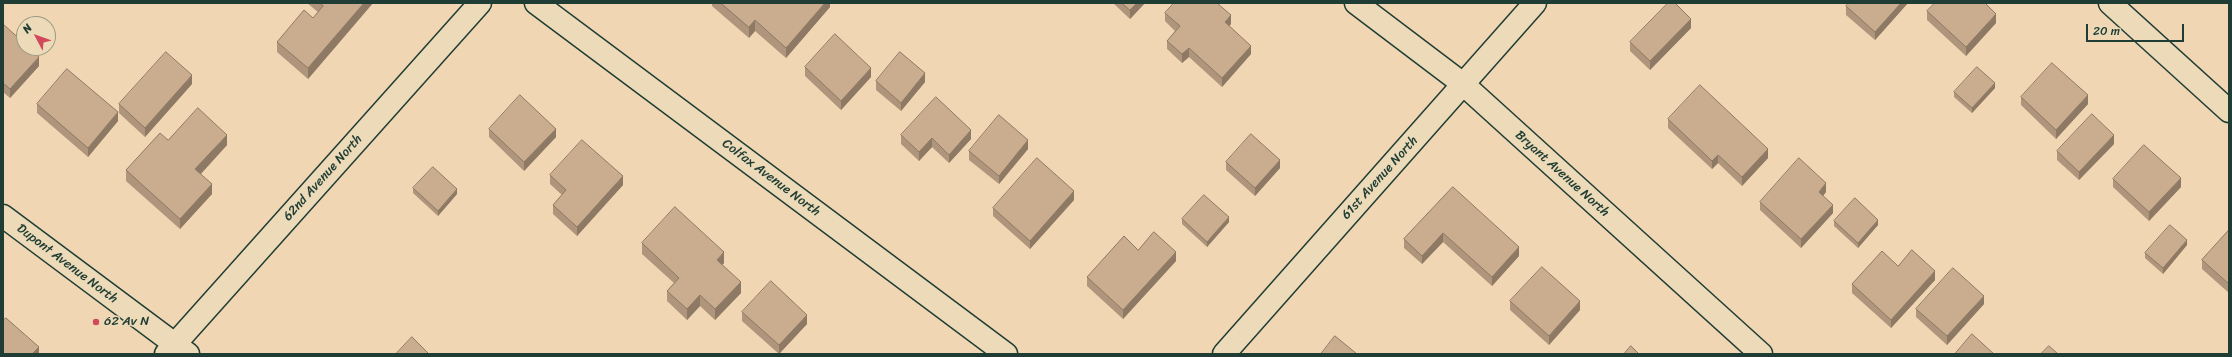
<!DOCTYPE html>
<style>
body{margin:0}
#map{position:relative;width:2232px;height:357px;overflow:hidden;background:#f1d6b4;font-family:Sriracha,sans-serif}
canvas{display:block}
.frame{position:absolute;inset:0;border:4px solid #1f3d34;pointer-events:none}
.north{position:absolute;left:16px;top:16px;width:40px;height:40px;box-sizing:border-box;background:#eddab8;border:1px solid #9b9b83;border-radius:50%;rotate:311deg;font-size:11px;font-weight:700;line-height:16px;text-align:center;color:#1f3d34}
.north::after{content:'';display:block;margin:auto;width:14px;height:18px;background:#d1495b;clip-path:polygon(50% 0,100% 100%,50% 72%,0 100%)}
.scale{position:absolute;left:2086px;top:24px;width:98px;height:18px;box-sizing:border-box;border:2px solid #1f3d34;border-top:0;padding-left:5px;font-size:12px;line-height:14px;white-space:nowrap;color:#1f3d34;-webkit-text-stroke:3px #eddab8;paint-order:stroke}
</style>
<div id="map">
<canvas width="2232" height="357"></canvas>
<div class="frame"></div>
<div class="north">N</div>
<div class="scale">20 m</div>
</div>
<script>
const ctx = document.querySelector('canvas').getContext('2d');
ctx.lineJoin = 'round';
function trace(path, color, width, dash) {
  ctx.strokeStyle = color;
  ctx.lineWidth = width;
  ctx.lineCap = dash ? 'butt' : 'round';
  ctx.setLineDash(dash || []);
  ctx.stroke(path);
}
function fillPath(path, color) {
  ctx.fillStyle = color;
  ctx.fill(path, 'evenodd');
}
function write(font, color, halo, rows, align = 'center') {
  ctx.font = font + ' Sriracha,sans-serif';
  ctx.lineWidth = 3;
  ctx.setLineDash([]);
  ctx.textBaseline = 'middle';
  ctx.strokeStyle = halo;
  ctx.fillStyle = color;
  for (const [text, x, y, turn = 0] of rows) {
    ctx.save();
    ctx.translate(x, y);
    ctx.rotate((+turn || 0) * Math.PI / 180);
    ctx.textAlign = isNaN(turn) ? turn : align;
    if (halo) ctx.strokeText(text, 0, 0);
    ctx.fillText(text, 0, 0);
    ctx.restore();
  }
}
const minor = new Path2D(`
 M536,3l470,351
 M1356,3l107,81 298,270
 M2110,3l119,108
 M166,354l314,-351
 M1224,354l311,-351`);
const tertiary = new Path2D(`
 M3,216l185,138`);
const wall = new Path2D(`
 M307,3h66l-65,76 -31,-27v-10l36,-24 5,-6z
 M712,3h118v4l-44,51 -31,-27 -6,7 -37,-32z
 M1113,3h32l-15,16z
 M1908,3l-33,37 -29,-25v-9z
 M1927,11l69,12 -30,33 -39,-36z
 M1165,13l66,11 -2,2 22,28 -29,33 -33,-30 -7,6 -15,-14v-8l8,-10 -10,-10z
 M3,24l36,42 -29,32 -7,-6z
 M1691,28l-41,42 -20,-19v-9z
 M805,67l66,10 -30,33 -36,-34z
 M876,81l49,1 -24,29 -25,-21z
 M192,84l-47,53 -26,-24v-9z
 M1995,88l-23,25 -18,-16v-5z
 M2021,97l67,7 -32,35 -35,-34z
 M37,104l81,17 -30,36 -51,-44z
 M1668,119l100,39 -26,28 -24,-23 -6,6 -44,-41z
 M489,129l67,8 -32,34 -35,-34z
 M901,135l70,4 -22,24 -17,-16 -13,14 -18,-17z
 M168,140l59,5 -26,29 11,20 -32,35 -54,-48v-11z
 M2114,144l-35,36 -22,-20v-9z
 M1028,149l-29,35 -30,-24v-9z
 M1226,162l54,6 -25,28 -29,-26z
 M550,175l73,10 -46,51 -24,-22v-9l9,-10 -12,-11z
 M2113,179l68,8 -32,34 -36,-34z
 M1453,187l66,69 -27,30 -49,-44 -21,22 -18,-16v-9z
 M413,188l44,6 -19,22 -25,-23z
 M1826,192l-3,4 10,17 -32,35 -41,-38v-8z
 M1074,200l-44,49 -37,-33v-8z
 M1182,219l47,3 -22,25 -25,-23z
 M1834,221l44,4 -20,23 -24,-22z
 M2229,230v63l-27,-24v-9z
 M642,243l82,20 -2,2 19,28 -26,27 -15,-14 -13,14 -20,-19v-10l7,-8 -32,-29z
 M2187,245l-24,29 -18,-16v-5z
 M1138,250l38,11 -53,58 -36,-33v-9z
 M1898,266l37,14 -44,48 -39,-35v-9z
 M1510,301l70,9 -31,35 -39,-35z
 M1984,304l-37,41 -31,-28v-8z
 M742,312l65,12 -28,30 -37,-33z`);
const shadedWall = new Path2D(`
 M364,3h9l-65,76v-11z
 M825,3h5v4l-44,51v-10z
 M1137,3h8l-15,16v-9z
 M1901,3h7l-33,37v-8z
 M1996,14v9l-30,33v-9z
 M1231,15v9l-6,7v-9z
 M1691,19v9l-41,42v-9z
 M755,20v11l-6,7v-11z
 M1251,46v8l-29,33v-9z
 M1189,48v9l-7,6v-9z
 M39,57v9l-29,32v-9z
 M871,68v9l-30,33v-9z
 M925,73v9l-24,29v-8z
 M192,75v9l-47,53v-9z
 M1995,83v5l-23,25v-5z
 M2088,95v9l-32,35v-9z
 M118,112v9l-30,36v-9z
 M556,129v8l-32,34v-9z
 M971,130v9l-22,24v-8z
 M227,135v10l-32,35v-11z
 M2114,135v9l-35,36v-8z
 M932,138v9l-13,14v-9z
 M1028,140v9l-29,35v-8z
 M1768,149v9l-26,28v-9z
 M1718,155v8l-6,6v-8z
 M1280,160v8l-25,28v-8z
 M623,176v9l-46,51v-9z
 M2181,178v9l-32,34v-9z
 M1826,183v9l-7,9v-9z
 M212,184v10l-32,35v-10z
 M457,189v5l-19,22v-5z
 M1074,191v9l-44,49v-8z
 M1833,205v8l-32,35v-9z
 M1229,217v5l-22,25v-5z
 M1878,220v5l-20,23v-5z
 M1443,233v9l-21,22v-8z
 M2187,240v5l-24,29v-6z
 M1519,247v9l-27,30v-9z
 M724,252v11l-7,8v-11z
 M1176,252v9l-53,58v-9z
 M1935,271v9l-44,48v-8z
 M741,282v11l-26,27v-11z
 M700,295v11l-13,14v-11z
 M1984,296v8l-37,41v-9z
 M1580,301v9l-31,35v-9z
 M807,315v9l-28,30v-9z
 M39,347v7h-7z`);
const building = new Path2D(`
 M320,3h44l-56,65 -31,-26 27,-32 9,8 10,-12z
 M721,3h104l-39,45 -31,-28 -6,7z
 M1122,3h15l-7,7z
 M1174,3h43l14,12 -6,7 26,24 -29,32 -33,-30 -7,6 -15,-13 13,-15 -15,-13z
 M1668,3h7l16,16 -41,42 -20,-19z
 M1849,3h52l-26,29 -29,-26z
 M1935,3h50l11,11 -30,33 -39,-36z
 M3,24l21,19v5h5l10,9 -29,32 -7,-6z
 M835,34l36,34 -30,33 -36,-34z
 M166,52l26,23 -47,53 -26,-24z
 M900,52l25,21 -24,30 -25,-22z
 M2052,63l36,32 -32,35 -35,-33z
 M1977,67l18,16 -23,25 -18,-16z
 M67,69l51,43 -30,36 -51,-44z
 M1700,85l68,64 -26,28 -24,-22 -6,6 -44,-42z
 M520,95l36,34 -32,33 -35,-33z
 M936,97l35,33 -22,25 -17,-17 -13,14 -18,-17z
 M198,108l29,27 -32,34 17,15 -32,35 -54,-49 34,-37 8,7z
 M2092,114l22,21 -35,37 -22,-21z
 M999,115l29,25 -29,36 -30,-25z
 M1251,134l29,26 -25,28 -29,-26z
 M582,140l41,36 -46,51 -24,-22 13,-15 -16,-15z
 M2144,145l37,33 -32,34 -36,-33z
 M1037,158l37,33 -44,50 -37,-33z
 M1799,158l27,25 -7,9 14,13 -32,34 -41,-37z
 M433,167l24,22 -19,22 -25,-23z
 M1453,187l66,60 -27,30 -49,-44 -21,23 -18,-17z
 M1204,195l25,22 -22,25 -25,-23z
 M1855,198l23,22 -20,23 -24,-22z
 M675,207l49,45 -7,8 24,22 -26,27 -15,-14 -13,14 -20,-18 12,-13 -37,-35z
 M2170,225l17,15 -24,28 -18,-15z
 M2229,230v54l-27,-24z
 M1154,232l22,20 -53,58 -36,-33 37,-41 14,14z
 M1912,250l23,21 -44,49 -39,-36 30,-33 16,15z
 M1542,267l38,34 -31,35 -39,-35z
 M1953,268l31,28 -37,40 -31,-27z
 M771,281l36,34 -28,30 -37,-33z
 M6,318l33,29 -7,7h-29v-33z
 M1972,334l22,20h-39z
 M1335,336l22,18h-36z
 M412,337l17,17h-33z
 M1631,346l8,8h-15z
 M2049,346l9,8h-17z`);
const markers = [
 [96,322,4,"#d1495b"]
];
const streetNames = [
 ["Bryant Avenue North",1562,174,42],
 ["62nd Avenue North",323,178,-48],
 ["Colfax Avenue North",771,178,37],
 ["61st Avenue North",1380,178,-48],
 ["Dupont Avenue North",67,264,37]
];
const poiNames = [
 ["62 Av N",104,322]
];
trace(minor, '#1f3d34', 25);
trace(tertiary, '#1f3d34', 25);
trace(minor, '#eddab8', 22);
trace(tertiary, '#eddab8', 22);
fillPath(wall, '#ae957b');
fillPath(shadedWall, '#8d7964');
fillPath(building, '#caad8f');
trace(building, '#8d7964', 1);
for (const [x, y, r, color] of markers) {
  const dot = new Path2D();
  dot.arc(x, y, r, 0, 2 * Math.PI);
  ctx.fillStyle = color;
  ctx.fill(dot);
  trace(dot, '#eddab8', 1.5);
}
write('13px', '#1f3d34', '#eddab8', streetNames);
write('13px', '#1f3d34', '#eddab8', poiNames, 'left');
</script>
